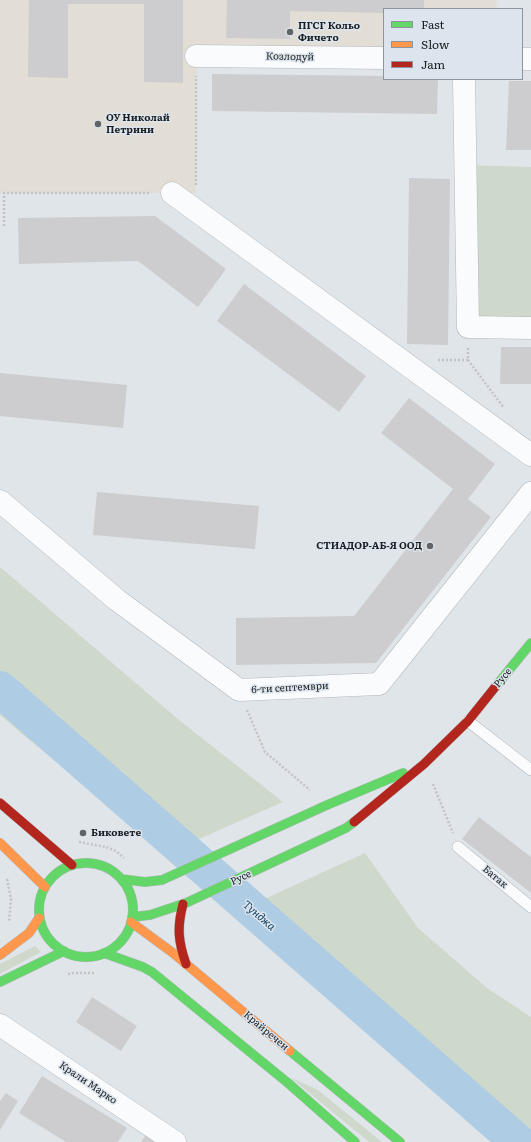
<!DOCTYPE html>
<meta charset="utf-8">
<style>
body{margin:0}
#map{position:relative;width:531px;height:1142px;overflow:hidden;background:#e0e5ea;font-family:Literata,serif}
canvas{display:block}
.legend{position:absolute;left:383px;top:8px;width:140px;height:72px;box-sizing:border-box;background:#dce5ee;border:1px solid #8f959c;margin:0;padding:5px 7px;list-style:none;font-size:12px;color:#1b1e21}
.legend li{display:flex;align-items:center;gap:8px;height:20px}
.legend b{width:20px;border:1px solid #8f959c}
</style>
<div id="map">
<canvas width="531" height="1142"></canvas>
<ul class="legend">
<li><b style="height:5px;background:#63d668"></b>Fast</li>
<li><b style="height:5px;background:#ff974d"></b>Slow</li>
<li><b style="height:5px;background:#b3261e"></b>Jam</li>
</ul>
</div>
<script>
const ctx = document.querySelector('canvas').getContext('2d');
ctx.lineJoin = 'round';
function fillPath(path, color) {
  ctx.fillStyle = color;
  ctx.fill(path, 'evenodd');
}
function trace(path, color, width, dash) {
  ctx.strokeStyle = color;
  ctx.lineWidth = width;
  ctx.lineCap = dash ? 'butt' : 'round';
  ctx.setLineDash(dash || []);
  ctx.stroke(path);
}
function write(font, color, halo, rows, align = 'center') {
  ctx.font = font + ' Literata,serif';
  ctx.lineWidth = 3;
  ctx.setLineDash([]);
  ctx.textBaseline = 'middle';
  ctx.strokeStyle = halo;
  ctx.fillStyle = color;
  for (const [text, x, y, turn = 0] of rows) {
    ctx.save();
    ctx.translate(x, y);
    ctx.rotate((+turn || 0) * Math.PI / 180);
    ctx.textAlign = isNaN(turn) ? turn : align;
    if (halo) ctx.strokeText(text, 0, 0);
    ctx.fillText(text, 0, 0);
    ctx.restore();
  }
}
const education = new Path2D(`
 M0,0h497l-1,9h-112v49l-187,-2 -1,137h-196z`);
const green = new Path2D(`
 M465,165l66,2v161l-63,-1z
 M0,567l179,153 104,82 -116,51 -152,-125 -15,-13z
 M365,853l53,75 69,60 44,29v125h-31l-264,-230z
 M35,946l6,6 -41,22v-10z
 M290,1077l28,13 64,52h-13z`);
const river = new Path2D(`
 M0,689l518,453`);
const building = new Path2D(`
 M29,0h154v83l-39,-1v-78h-76v74l-40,-1z
 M227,0h197v9h-40v4l-94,-2v28l-64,-1z
 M212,74l172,2v3h54l-1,35 -225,-3z
 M509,81h22v69h-25z
 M409,178l41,1 -2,166 -41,-1z
 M155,216l71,53 -28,38 -60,-46 -119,3 -1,-46z
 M244,284l122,92 -27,36 -122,-91z
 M501,347h30v37h-31z
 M0,373l127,12 -4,43 -123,-12z
 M409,398l86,66 -27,35 23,18 -115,146 -140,2v-47l118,-2 99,-127 -72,-56z
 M97,492l162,14 -4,43 -162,-14z
 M479,817l52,40v36l-69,-54z
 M92,997l45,29 -16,25 -45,-29z
 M42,1076l85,52 -9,14h-52l-47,-29z
 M6,1093l12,8 -18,29v-29z
 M147,1133l15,9h-21z`);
const path = new Path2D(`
 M196,185v-109
 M4,226v-33h147
 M468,348v12l36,48
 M438,360h30
 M247,710l18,42 45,38
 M433,784l20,49
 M79,842l27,5 10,4 8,7
 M7,879l4,20 -2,23
 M68,974l5,-1h22`);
const lane = new Path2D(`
 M468,721l63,49
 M458,847l73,60`);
const street = new Path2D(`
 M196,56l188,2
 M522,59h9
 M464,79l4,248 63,1
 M172,193l359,262
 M0,501l117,99 122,90 140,-6 152,-191
 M0,1025l175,117`);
const fast = new Path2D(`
 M496,686l35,-43
 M39 910a47 47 0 1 1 94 0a47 47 0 1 1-94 0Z
 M121,879l24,3 17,-2 165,-75 76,-32
 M132,917l18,-2 36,-12 160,-75 8,-6
 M104,953l39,14 9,5 136,111 67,59
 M0,982l64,-31
 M290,1051l110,91`);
const slow = new Path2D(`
 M0,843l45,44
 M131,922l42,31 117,98
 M0,955l29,-22 10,-15`);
const jam = new Path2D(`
 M0,803l72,62
 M354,822l70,-58 44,-43 28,-35
 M183,904c-6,23 -5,37 3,60`);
const markers = [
 [290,32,4,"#606467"],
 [98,124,4,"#606467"],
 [430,546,4,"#606467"],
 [83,833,4,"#606467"]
];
const poiNames = [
 ["ПГСГ Кольо",298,26],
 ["Фичето",298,38],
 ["ОУ Николай",106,118],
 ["Петрини",106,130],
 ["СТИАДОР-АБ-Я ООД",422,546,"right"],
 ["Биковете",91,833]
];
const streetNames = [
 ["Козлодуй",290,57,1],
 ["Русе",503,678,-51],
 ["6-ти септември",290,688,-3],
 ["Батак",495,877,40],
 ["Русе",241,878,-25],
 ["Крайречен",266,1031,40],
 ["Крали Марко",88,1083,34]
];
const waterNames = [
 ["Тунджа",259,916,41]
];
fillPath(education, '#e2ded5');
fillPath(green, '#ced8cb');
trace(river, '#aecce3', 36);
fillPath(building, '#cdcdcf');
trace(lane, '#b4b7bb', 12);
trace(street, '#b4b7bb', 23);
trace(fast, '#b4b7bb', 10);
trace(slow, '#b4b7bb', 10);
trace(jam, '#b4b7bb', 10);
trace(path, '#c2c3c6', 2.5, [2, 2]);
trace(lane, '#fafbfc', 11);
trace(street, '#fafbfc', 22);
trace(fast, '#63d668', 9);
trace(slow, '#ff974d', 9);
trace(jam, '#b3261e', 9);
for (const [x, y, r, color] of markers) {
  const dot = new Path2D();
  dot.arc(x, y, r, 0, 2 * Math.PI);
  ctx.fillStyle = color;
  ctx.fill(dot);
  trace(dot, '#dce5ee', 1.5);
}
write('bold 10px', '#1b1e21', '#dce5ee', poiNames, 'left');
write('10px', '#1b1e21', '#dce5ee', streetNames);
write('italic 11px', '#0b3b5a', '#dce5ee', waterNames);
</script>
